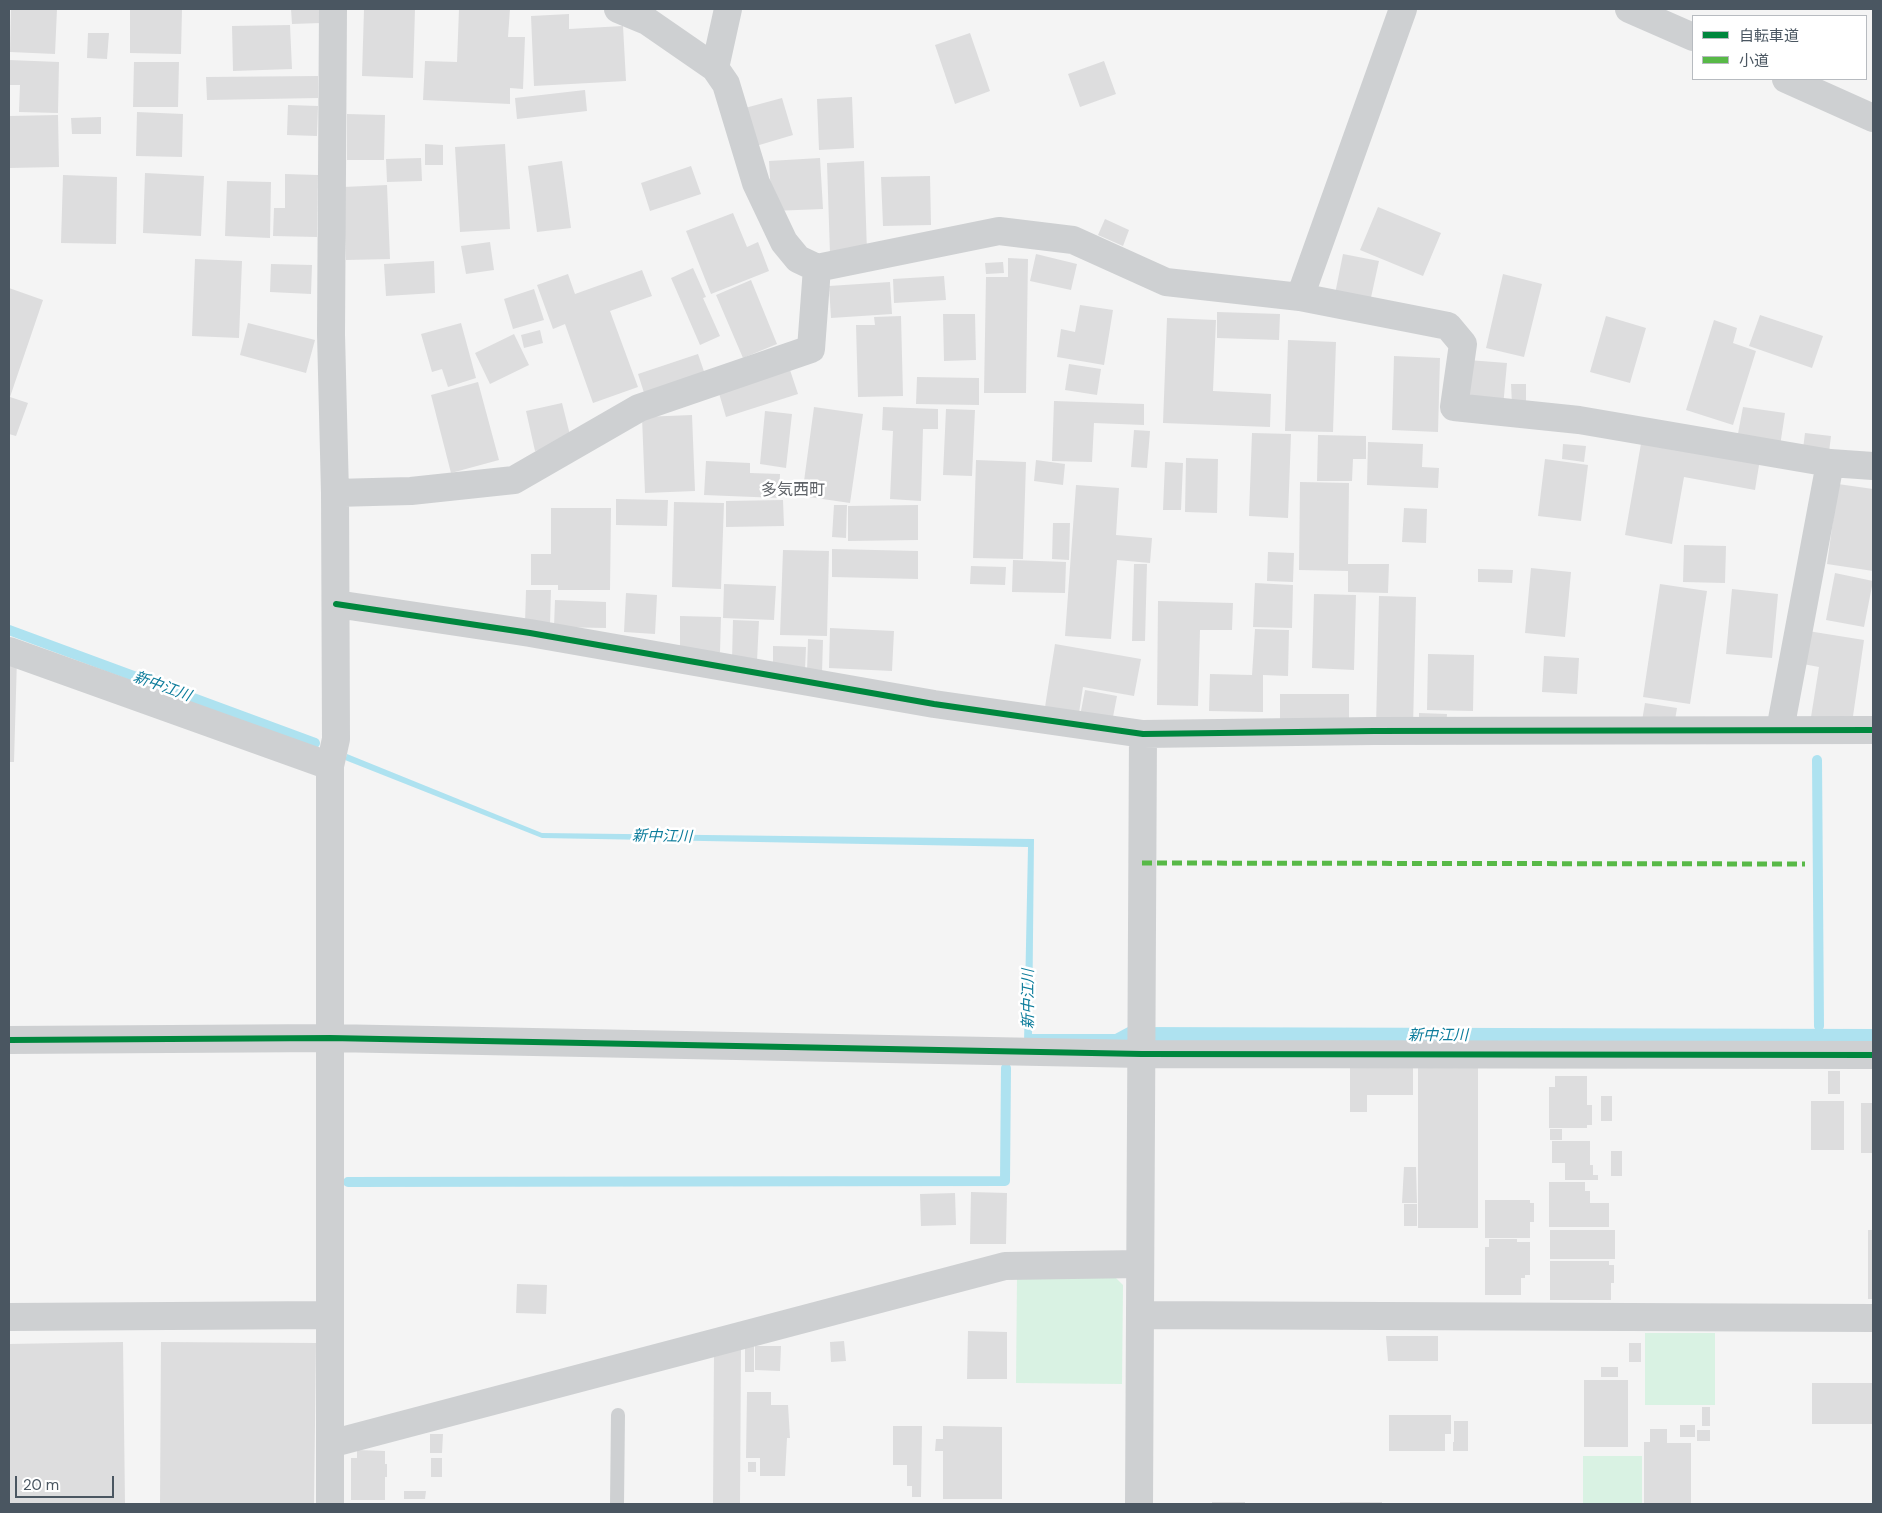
<!DOCTYPE html>
<meta charset="utf-8">
<style>
body{margin:0}
#map{position:relative;width:1882px;height:1513px;overflow:hidden;background:#f4f4f4;font-family:"DM Sans","Noto Sans JP",sans-serif}
canvas{display:block}
.frame{position:absolute;inset:0;border:10px solid #4a5661;pointer-events:none}
.legend{position:absolute;left:1692px;top:15px;width:175px;height:65px;box-sizing:border-box;background:#fff;border:1px solid #b7bbc0;margin:0;padding:6px 9px;list-style:none;font-size:15px;color:#4a5661}
.legend li{display:flex;align-items:center;gap:10px;height:25px}
.legend b{width:25px;border:1px solid #b7bbc0}
.scale{position:absolute;left:15px;top:1476px;width:99px;height:22px;box-sizing:border-box;border:2px solid #4a5661;border-top:0;padding-left:6px;font-size:15px;line-height:18px;white-space:nowrap;color:#4a5661;-webkit-text-stroke:4px #fff;paint-order:stroke}
</style>
<div id="map">
<canvas width="1882" height="1513"></canvas>
<div class="frame"></div>
<ul class="legend">
<li><b style="height:6px;background:#00873e"></b>自転車道</li>
<li><b style="height:6px;background:#58b947"></b>小道</li>
</ul>
<div class="scale">20 m</div>
</div>
<script>
const ctx = document.querySelector('canvas').getContext('2d');
ctx.lineJoin = 'round';
function fillPath(path, color) {
  ctx.fillStyle = color;
  ctx.fill(path, 'evenodd');
}
function trace(path, color, width, dash) {
  ctx.strokeStyle = color;
  ctx.lineWidth = width;
  ctx.lineCap = dash ? 'butt' : 'round';
  ctx.setLineDash(dash || []);
  ctx.stroke(path);
}
function write(font, color, halo, rows, align = 'center') {
  ctx.font = font + ' "DM Sans","Noto Sans JP",sans-serif';
  ctx.lineWidth = 5;
  ctx.setLineDash([]);
  ctx.textBaseline = 'middle';
  ctx.strokeStyle = halo;
  ctx.fillStyle = color;
  for (const [text, x, y, turn = 0] of rows) {
    ctx.save();
    ctx.translate(x, y);
    ctx.rotate((+turn || 0) * Math.PI / 180);
    ctx.textAlign = isNaN(turn) ? turn : align;
    if (halo) ctx.strokeText(text, 0, 0);
    ctx.fillText(text, 0, 0);
    ctx.restore();
  }
}
const green = new Path2D(`
 M1017,1277l99,1 7,7 -1,99 -106,-1z
 M1715,1333v72h-70v-72z
 M1583,1456h59v48h-59z`);
const water = new Path2D(`
 M347,754l195,79 492,6 -2,195h83l13,-7 745,2v15l-849,-1 4,-196 -486,-9 -197,-78z`);
const stream = new Path2D(`
 M9,630l306,113
 M1817,760l2,266
 M348,1182l657,-1 1,-113`);
const building = new Path2D(`
 M11,9h46l-2,45 -45,-2z
 M130,9h52l-1,45 -51,-1z
 M291,9h29l1,14 -29,1z
 M364,9h51l-2,69 -51,-2z
 M459,9h51l-2,28h17l-2,52 -13,-1v16l-87,-4 2,-39 32,1z
 M569,14v15l54,-3 3,55 -92,5 -3,-70z
 M290,25l2,44 -59,2 -1,-45z
 M88,33h21l-2,26 -20,-1z
 M970,33l20,58 -35,13 -20,-59z
 M9,60l50,2 -1,51 -39,-1 1,-27h-11z
 M1104,61l12,33 -36,13 -12,-33z
 M134,62h45l-1,45h-45z
 M318,76v22l-111,2 -1,-23z
 M585,90l2,21 -70,8 -2,-21z
 M852,97l2,51 -35,2 -2,-51z
 M782,98l11,37 -37,11 -11,-38z
 M288,105l30,1 -1,30 -30,-1z
 M137,112l46,2 -1,43 -46,-1z
 M347,114l38,1 -1,45h-37z
 M58,115l1,52 -50,1v-52z
 M101,117v17h-29l-1,-16z
 M425,144l18,1v20h-18z
 M505,144l5,85 -50,3 -5,-85z
 M421,158l1,23 -35,1 -1,-23z
 M820,158l3,51 -51,2 -3,-50z
 M562,161l9,67 -34,4 -9,-66z
 M864,161l3,91 -37,2 -3,-91z
 M691,166l10,28 -51,17 -9,-28z
 M145,173l59,3 -3,60 -58,-3z
 M285,174l33,1 -1,62 -44,-1 1,-28h11z
 M63,175l54,2 -1,67 -55,-1z
 M930,176l1,49 -48,1 -2,-49z
 M227,181l44,1 -1,56 -45,-2z
 M387,185l3,74 -44,1 -3,-73z
 M1378,207l63,26 -18,43 -63,-26z
 M733,213l14,34 11,-5 11,29 -58,23 -25,-63z
 M1105,219l24,11 -6,16 -25,-11z
 M490,242l4,28 -28,4 -5,-28z
 M1036,254l41,10 -6,26 -41,-9z
 M1343,254l36,7 -9,41 -35,-8z
 M1008,258l20,1 -2,134h-42l2,-116h22z
 M195,259l47,2 -3,77 -47,-2z
 M434,261l1,32 -49,3 -2,-32z
 M1003,262l1,11 -18,1 -1,-11z
 M271,264l41,1 -1,29 -41,-2z
 M693,268l13,29 -3,1 17,38 -20,9 -29,-67z
 M642,270l10,26 -42,15 28,76 -45,16 -28,-79 -12,5 -16,-44 31,-11 7,20z
 M1503,274l39,10 -18,73 -38,-9z
 M944,276l2,24 -52,3 -1,-24z
 M751,280l26,64 -34,14 -27,-63z
 M890,282l2,32 -61,4 -2,-32z
 M9,288l34,12 -33,97 18,6 -12,33 -7,-2z
 M534,289l10,31 -31,9 -9,-30z
 M1080,305l33,5 -9,55 -47,-8 4,-28 14,3z
 M1217,312l63,2 -1,26 -62,-2z
 M943,314h32l1,46 -32,1z
 M1760,315l63,21 -11,32 -63,-22z
 M901,316l2,80 -45,1 -2,-72h19l-1,-8z
 M1606,316l40,12 -16,55 -40,-11z
 M1167,318l49,2 -3,71 58,3 -1,33 -107,-4z
 M1714,320l23,8 -4,15 23,8 -23,74 -47,-15z
 M248,323l67,17 -9,33 -66,-18z
 M461,323l15,55 -28,9 -6,-18 -10,3 -11,-38z
 M540,330l3,13 -19,5 -3,-13z
 M514,334l15,31 -39,19 -15,-31z
 M1288,340l48,2 -3,90 -48,-1z
 M698,354l9,26 -61,19 -8,-25z
 M1394,356l46,2 -2,74 -46,-2z
 M1468,360l39,3 -4,44 -39,-3z
 M1069,364l32,5 -4,26 -32,-5z
 M789,367l9,27 -72,23 -8,-27z
 M917,377l62,1v27l-63,-1z
 M478,382l21,78 -48,13 -20,-78z
 M1511,384h15v21h-14z
 M1054,401l90,3v21l-50,-2 -2,39 -40,-1z
 M562,403l10,40 -37,8 -9,-40z
 M814,407l49,7 -13,89 -48,-7z
 M883,407l55,2v20h-15l-2,72 -31,-2 3,-68 -11,-1z
 M1743,407l42,6 -5,33 -43,-7z
 M946,409l29,1 -3,66 -29,-1z
 M765,411l27,3 -6,54 -26,-4z
 M692,415l3,76 -50,2 -3,-76z
 M1134,430l16,1 -3,37 -16,-1z
 M1252,433l39,1 -3,84 -39,-2z
 M1805,433l26,3 -2,16 -26,-3z
 M1318,435l48,1v23h-13l-1,22h-35z
 M1642,438l118,21 -5,31 -71,-13 -12,67 -47,-9z
 M1368,442l55,2 -1,23 17,1 -1,20 -71,-3z
 M1563,444l23,2 -2,16 -22,-3z
 M1186,458l32,1 -1,54 -32,-1z
 M1545,459l43,6 -7,56 -43,-5z
 M976,460l50,2 -3,97 -50,-1z
 M1036,460l29,4 -2,21 -29,-4z
 M706,461l44,2v10l30,1 -1,24 -75,-3z
 M1165,462l18,1 -2,47h-18z
 M1300,482l49,1 -1,81h41l-1,29 -40,-1v-21l-49,-1z
 M1838,484l35,5v82l-46,-7z
 M1076,485l43,3 -3,47 36,3 -2,25 -33,-3 -6,79 -46,-3z
 M616,499l52,1 -1,26 -51,-1z
 M783,500l1,26 -58,1v-26z
 M674,502l50,1 -3,86 -49,-2z
 M834,505h13l-1,33 -14,-1z
 M918,505v35l-70,1v-35z
 M551,508h60l-1,82h-52v-5h-27v-31h20z
 M1404,508l23,1 -1,34 -24,-1z
 M1053,523h17l-1,37 -17,-1z
 M1684,545l42,1 -1,37 -42,-1z
 M832,549l86,2v28l-86,-2z
 M783,550l46,1 -2,85 -47,-1z
 M1268,552l26,1 -1,29 -26,-1z
 M1013,560l53,2 -1,31 -53,-1z
 M1134,564h13l-2,77h-13z
 M971,566l35,1 -1,18 -35,-1z
 M1531,568l40,4 -6,65 -40,-4z
 M1478,569l35,1 -1,13 -34,-1z
 M1835,573l38,8 -9,46 -38,-7z
 M1255,583l38,2 -1,43 -39,-1z
 M724,584l52,2 -2,34 -51,-2z
 M1660,584l47,7 -17,113 -47,-7z
 M1732,589l46,5 -6,64 -46,-4z
 M526,590h25l-1,35 -25,-1z
 M626,593l31,2 -2,39 -31,-2z
 M1314,594l42,1 -2,75 -42,-2z
 M1379,596l37,1 -3,131 -37,-1z
 M555,600l51,2v26l-52,-1z
 M1158,601l75,2 -1,27h-32l-2,76 -41,-1z
 M680,616l41,1 -1,35 -40,-1z
 M733,620l26,1 -2,40 -25,-1z
 M830,628l64,3 -2,40 -63,-3z
 M1255,629l34,1 -1,46 -25,-1v37l-54,-1 1,-37 42,1z
 M1808,631l56,9 -12,83 -41,-6 8,-50 -16,-3z
 M808,639l15,1 -1,33h-15z
 M1055,644l86,15 -7,37 -51,-9 -4,26 -34,-6z
 M773,646l33,1 -1,23 -32,-1z
 M1428,654l46,1 -1,56 -46,-1z
 M1544,656l35,2 -2,36 -35,-2z
 M9,657l8,1 -3,104h-5z
 M1085,690l32,6 -5,26 -32,-6z
 M1280,694h69v33l-69,-1z
 M1645,703l32,5 -3,18 -32,-5z
 M1419,713l28,1 -1,15 -27,-1z
 M1418,1067h60v161h-60z
 M1350,1068h63v27h-46v17h-17z
 M1828,1071h12v23h-12z
 M1555,1076h32v29h5v20h-5v3h-38v-41h6z
 M1601,1096h11v25h-11z
 M1811,1101h33v49h-33z
 M1861,1103h12v50h-12z
 M1550,1129h12v11h-12z
 M1552,1141h38v24h3v10h5v5h-33v-17h-13z
 M1611,1151h11v25h-11z
 M1404,1167h12l1,36h-15z
 M1549,1182h36v9h5v12h19v24h-60z
 M971,1192l36,1 -1,51h-36z
 M955,1193l1,32 -35,1 -1,-32z
 M1485,1200h45v3h4v19h-4v16h-45z
 M1404,1204h13v22h-13z
 M1550,1230h65v29h-65z
 M1868,1230h5v69h-5z
 M1489,1239h28v3h13v33h-5v3h-4v17h-36v-48h4z
 M1550,1261h59v4h5v18h-3v17h-61z
 M517,1284l30,1 -1,29 -30,-1z
 M968,1331l39,1v47h-40z
 M1386,1336h52v25h-50z
 M844,1341l2,20 -15,1 -1,-20z
 M123,1342l2,162h-116v-160z
 M161,1342l155,1 -2,161h-154z
 M1629,1343h12v19h-12z
 M745,1346h9v26h-9z
 M755,1346h26l-1,25 -25,-1z
 M741,1348l-1,156h-27l1,-149z
 M1601,1367h17v10h-17z
 M1584,1380h44v67h-44z
 M1812,1383h61v41h-61z
 M747,1392h24v13h17l2,33h-3l-2,38h-25v-18h-14z
 M1702,1407h8v19h-8z
 M1389,1415h62v19h-6v17h-56z
 M1454,1421h14v21h-14z
 M1680,1425h15v12h-15z
 M893,1426h29l-1,71h-9v-11h-5v-21h-14z
 M943,1426l59,1v72h-59v-48h-8l1,-12h7z
 M1650,1429h17v14h24v61h-47v-62h6z
 M1697,1430h13v11h-13z
 M430,1434h13l-1,19h-12z
 M1453,1442h15v9h-15z
 M357,1450l28,1v13h2v13h-2v23h-34v-42h6z
 M431,1458h11v19h-11z
 M748,1462h8v10h-8z
 M404,1491h22l-1,8h-21z
 M1212,1502h33v2h-33z
 M1340,1502h42v2h-42z`);
const service = new Path2D(`
 M617,1504l1,-89`);
const minor = new Path2D(`
 M618,9l29,12 68,47 11,16 30,99 28,59 14,17 19,9 182,-37 74,9 93,42 134,15 148,29 15,18 -9,63 125,13 251,43 43,3
 M715,68l13,-59
 M1300,297l103,-288
 M335,493l76,-2 103,-11 125,-72 172,-59 6,-81
 M336,604l194,29 404,71 209,30 231,-3 499,-1
 M9,651l321,115
 M1780,730l50,-267
 M9,1040l321,-2 812,16 731,1
 M1140,1315l733,3
 M9,1317l321,-2
 M330,1444l675,-178 135,-2
 M330,1504v-738l6,-27 -1,-246 -4,-159 2,-325
 M1139,1504l4,-770`);
const tertiary = new Path2D(`
 M1629,9l64,28
 M1786,79l87,39`);
const quiet = new Path2D(`
 M1142,863l663,1`);
const cycleway = new Path2D(`
 M336,604l194,29 404,71 209,30 231,-3 499,-1
 M9,1040l321,-2 812,16 731,1`);
const waterNames = [
 ["新中江川",162,687,20],
 ["新中江川",662,837,1],
 ["新中江川",1029,999,-90],
 ["新中江川",1438,1036]
];
const quarterNames = [
 ["多気西町",793,491]
];
fillPath(green, '#d9f2e3');
fillPath(water, '#aee2f0');
trace(stream, '#aee2f0', 10);
fillPath(building, '#ddddde');
trace(service, '#ced0d2', 14);
trace(minor, '#ced0d2', 28);
trace(tertiary, '#ced0d2', 28);
trace(quiet, '#58b947', 5, [10, 5]);
trace(cycleway, '#00873e', 6);
write('italic 15px', '#0c7c9b', '#fff', waterNames);
write('16px', '#5f6368', '#fff', quarterNames);
</script>
